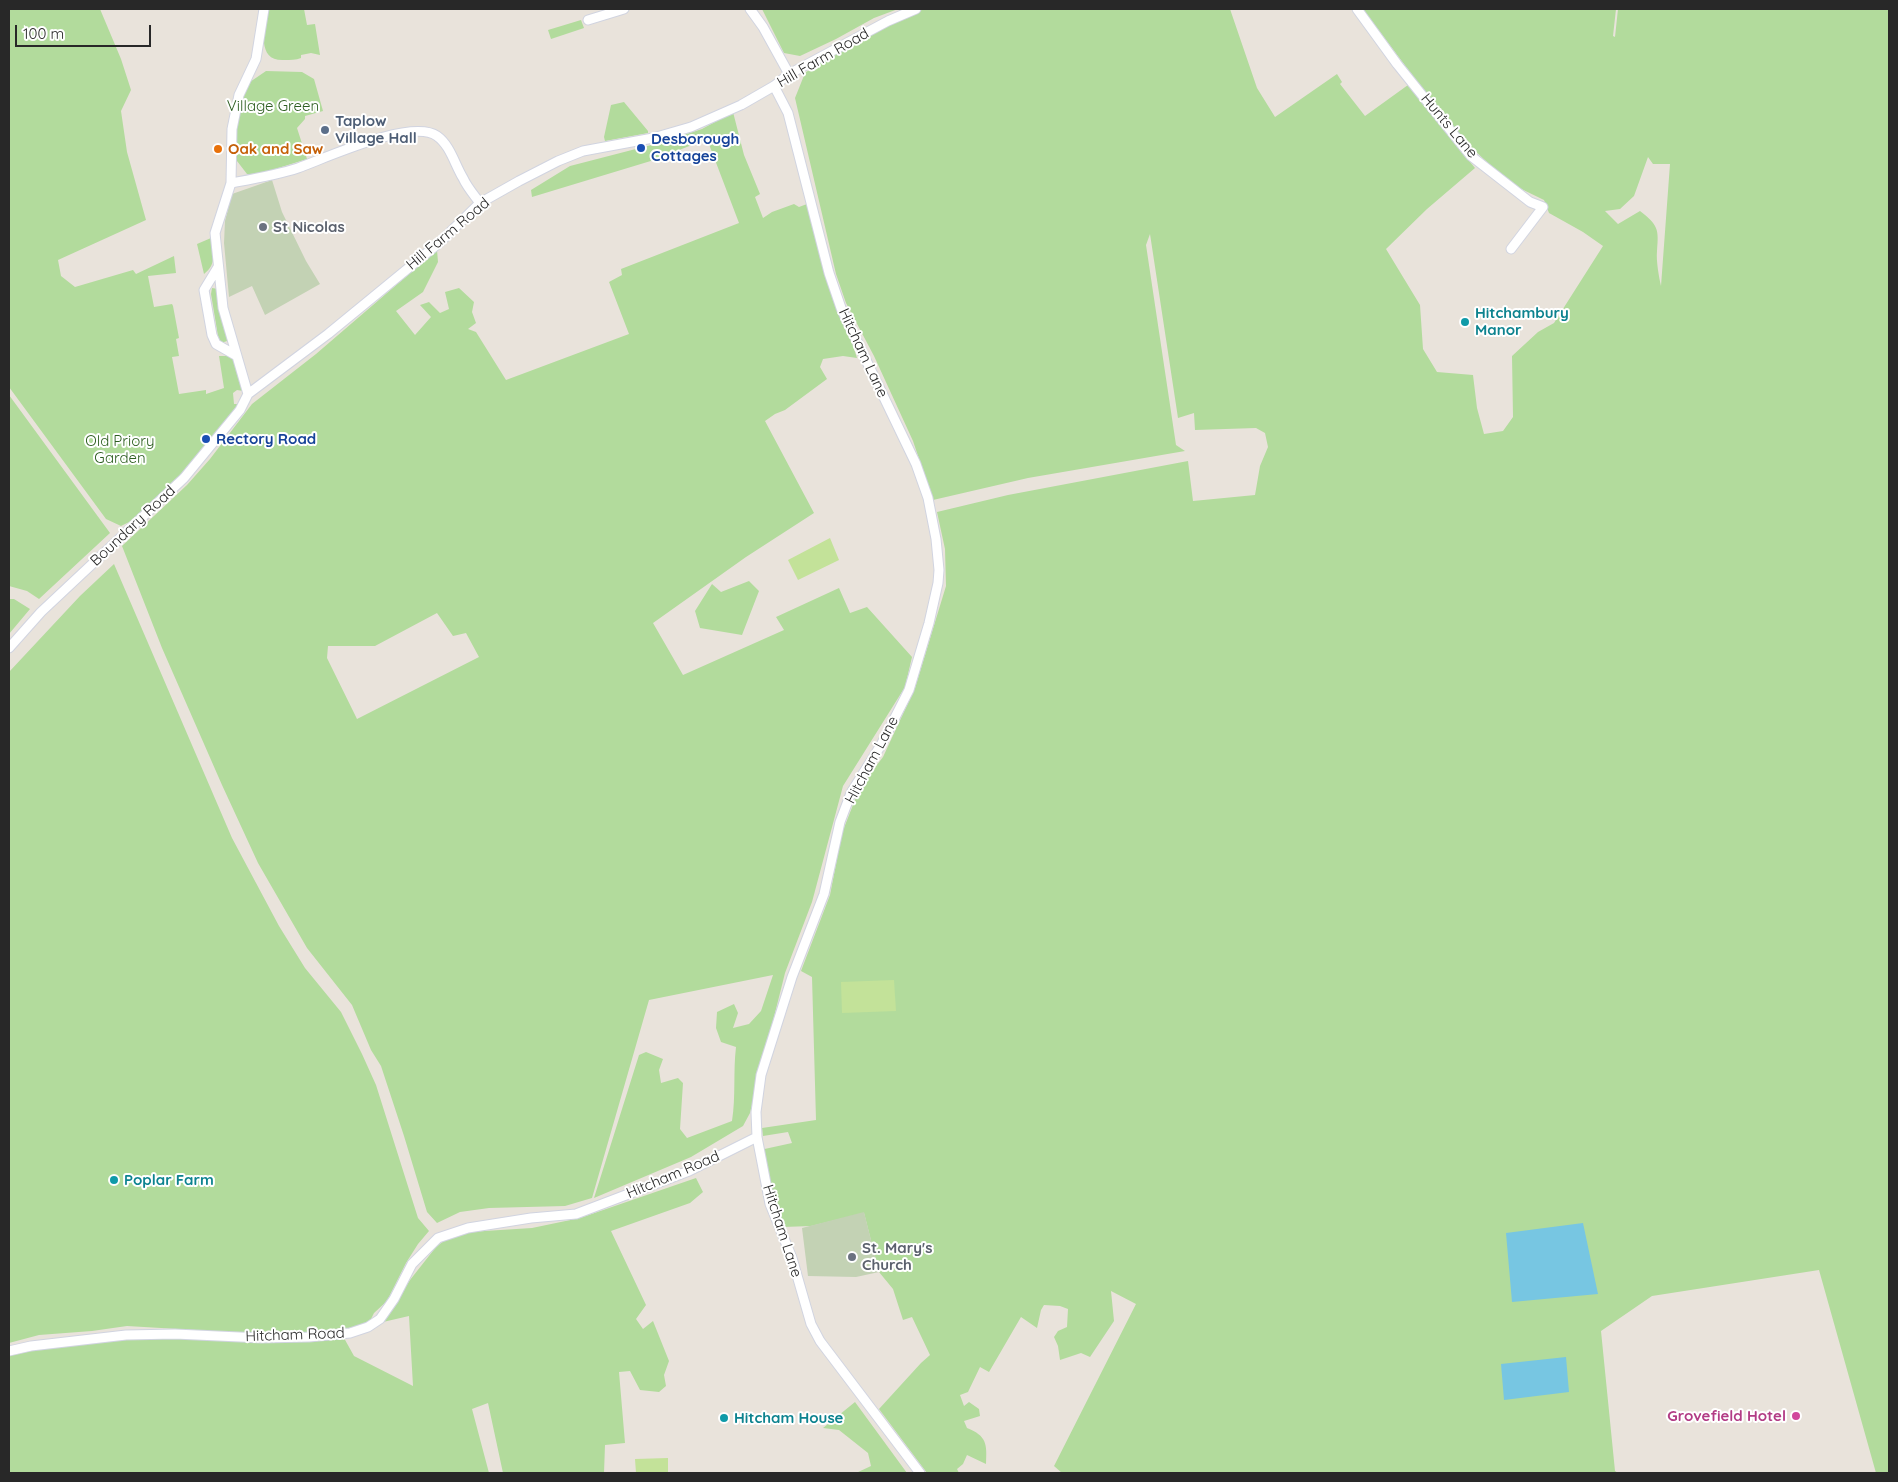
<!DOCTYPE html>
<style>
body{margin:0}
#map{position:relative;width:1898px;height:1482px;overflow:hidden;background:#e9e3db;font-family:Quicksand,sans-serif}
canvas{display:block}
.frame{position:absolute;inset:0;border:10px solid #282828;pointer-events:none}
.scale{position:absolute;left:15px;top:25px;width:136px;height:22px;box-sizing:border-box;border:2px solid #282828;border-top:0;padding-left:6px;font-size:15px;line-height:18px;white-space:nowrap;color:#282828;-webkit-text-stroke:4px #fff;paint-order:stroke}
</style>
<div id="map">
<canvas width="1898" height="1482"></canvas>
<div class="frame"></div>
<div class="scale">100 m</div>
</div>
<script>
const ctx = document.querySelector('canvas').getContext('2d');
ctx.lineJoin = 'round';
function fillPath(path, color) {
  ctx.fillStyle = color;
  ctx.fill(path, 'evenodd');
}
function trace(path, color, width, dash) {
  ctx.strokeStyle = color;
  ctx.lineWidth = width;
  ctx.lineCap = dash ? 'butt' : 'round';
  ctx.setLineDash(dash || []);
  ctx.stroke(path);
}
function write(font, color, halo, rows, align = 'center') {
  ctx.font = font + ' Quicksand,sans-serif';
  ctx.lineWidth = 4;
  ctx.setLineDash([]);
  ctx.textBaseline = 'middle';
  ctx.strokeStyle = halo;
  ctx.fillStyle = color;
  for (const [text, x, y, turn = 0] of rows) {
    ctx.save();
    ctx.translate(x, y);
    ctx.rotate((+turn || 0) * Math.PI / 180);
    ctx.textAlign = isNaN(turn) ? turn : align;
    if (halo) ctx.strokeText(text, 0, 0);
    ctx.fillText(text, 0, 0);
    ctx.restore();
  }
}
const green = new Path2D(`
 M9,9h91l21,50 10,31 -10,21 6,41 19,68 -88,40 3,16 14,11 58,-17 3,4 38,-18 2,17 -28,3 6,31 18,-3 1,2 6,32 -3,1 3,17 -7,1 7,37 27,-4v4l18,-6 -5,-32h12l12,12v23l-6,-1 -4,3 1,11h7c-10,11 -20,21 -28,32 -28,35 -49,71 -92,90l-15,-7 -97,-132z
 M270,9h34l3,16 8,-1 5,31 -9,-2 -10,2v3c-5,2 -11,2 -16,2 -29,2 -20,-30 -20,-50z
 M762,9h136l-24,9 -38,21 -36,17 -16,-3z
 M920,9h310l27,79 18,29 62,-43 5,8 -2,2 25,32 43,-31 67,83 -48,41 -41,40 34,56 3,44 14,23 36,3 4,33 7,26 19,-3 10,-14 -1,-61 26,-24 16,-9 49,-77 -20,-14 -34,-19 -5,-13 -35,-17 -56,-53 -90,-121h253l-3,27 2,1 3,-28h271v1464h-13l-57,-203 -167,26 -51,35 14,140 3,2h-556l-8,-7 82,-162 -25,-13 3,30 -24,36 -9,-4 -21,7 -2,-14 -4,-9 4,-6 9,-4 1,-18 -8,-3 -16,-1 -3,5 -4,18 -16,-11 -32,55 -9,-5 -12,25 -8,3 4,11 5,-4 10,7 1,7 -16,5 3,7c20,8 20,16 19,36l-19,-9 -4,9 -6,5 2,4h-32l-48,-64 42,-46 9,-8 -18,-38 -9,3 -10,-31 -14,-17 -15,-59 -53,13 -28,1 -11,-24 -12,-53 32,-7 -4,-11 -25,4 -1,-8 54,-8 -4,-143 -11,-6 29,-76 12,-62 18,-46 23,-30 32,-69 31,-102 -1,-37 -8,-37 71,-17 180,-34 5,40 62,-6 5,-29 8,-19 -3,-14 -9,-5 -61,2 -1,-17 -16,5 -28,-184 -4,11 30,200 9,6 -157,27 -95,22 -20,-59 -39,-85 -28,-53 -10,-29 -41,-176 10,-25 24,-18zM1648,157l5,7h17l-9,122c-2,-9 -5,-25 -4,-35 2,-22 1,-26 -17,-40l-22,13 -13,-13 15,-2 14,-13z
 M581,20l3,8 -33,11 -3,-9z
 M266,71l36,1 12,7 9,32 -18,5v3l-8,9 10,31 -51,16 -9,-1 -10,-13 -2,-28 3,-25 9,-24z
 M624,102l24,29v2l-43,8 -1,-4 7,-32z
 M733,112l11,43 16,39 -5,3 8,21 9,-6 22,-8 5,3 8,-3 50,154 -14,-2 -20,3 -3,8 7,12 -42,31 -10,4 -10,7 49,92 -68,44 -93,66 30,52 101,-45 -8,-13 63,-29 11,25 17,-6 45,50 -7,30 -62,99 -31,116 -27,71 -35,140 -7,13 -52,31 -97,41 45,-143 7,-3 17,7 -4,11 2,13 17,-5 5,5 -3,46 7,9 45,-17c4,-25 1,-49 4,-74l-15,-5 -5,-14 1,-16 17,-8 4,9 -5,15 16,-4 12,-13 12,-36 -124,25 -57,198 -27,8 -76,2 -29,4 -23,11 -10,-11 -23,-76 -23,-70 -10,-16 -19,-45 -45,-57 -49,-85 -36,-78 -60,-137 -40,-102 65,-61 23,-26 42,-55 64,-50 121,-104 1,12 -15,30 -27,19 19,24 16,-18 -11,-12 9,-3 11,11 9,-4 -4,-17 14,-4 15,14 -2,10 4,11 -8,6 8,3 30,48 123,-46 -20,-52 13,-7 -1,-6 118,-46 -32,-84 -53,21 -122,37 -1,-7 39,-24 89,-23 43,-14zM437,613l16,23 13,-3 13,24 -122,62 -30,-61 1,-12h47z
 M211,238c3,14 6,26 -7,36l-7,-30z
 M212,288l6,1 12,51 -9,3 -3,-7 -7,-42z
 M9,395l101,138 -71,66 -12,-8 -18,-5z
 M114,564l118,274 47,88 26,42 36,44 21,42 14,31 42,133 11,13 -11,13 -12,19 -19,38 -13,12 -4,8 -16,6 -35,6 -56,1 -136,-8 -35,5 -53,4 -30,8v-671l71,-76z
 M749,581l10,10 -17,44 -42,-7 -5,-17 17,-27 9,8z
 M9,599h5l16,10 -21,25z
 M696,1178l7,14 -13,11 -79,28 35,74 -10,14 7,10 10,-8 16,40 -5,14 2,11 -7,6 -19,-2 -10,-19 -11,1 6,71 -20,2 -1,28h-101l-15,-70 -16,6 17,64h-480v-117l50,-11 68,-6 50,-2 75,4 92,-3 10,18 59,30 -4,-70 -26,6 27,-42 26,-33 9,-7 24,-8 63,-4 48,-10z
 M855,1402l52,71h-51l15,-7 -3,-13 -29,-23 -16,-2z`);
const cemetery = new Path2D(`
 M272,180l10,32 24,49 14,23 -55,31 -13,-29 -23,11 -5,-54 1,-22 7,-27z
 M864,1212l15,60 -23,5 -48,-1 -6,-48z`);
const pitch = new Path2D(`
 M830,538l9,22 -41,20 -10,-20z
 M894,980l2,31 -54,2 -1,-31z
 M668,1458v14l-32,1 -1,-14z`);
const water = new Path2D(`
 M1583,1223l15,71 -86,8 -6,-69z
 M1566,1357l3,35 -65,8 -3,-36z`);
const minor = new Path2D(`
 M750,9l13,18 26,47
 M1357,9l40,55 74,92 59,46 13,5 -32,42
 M588,20l36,-11
 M774,86l14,27 41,160 12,35 75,156 12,34 8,41 3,31 -1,13 -9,40 -20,67 -28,55 -30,48 -11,29 -16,72 -32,83 -31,98 -5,37 1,25 13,67 22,54 19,66 9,17 100,132
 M231,183c22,-4 46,-8 67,-15 28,-10 114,-50 139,-32 13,9 18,29 26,42 4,9 11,17 17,25
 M218,267l-14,23 8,45 4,9 21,12
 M248,394l-25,-86 -8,-75 16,-50 1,-54 7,-34 17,-36 8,-50
 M9,648l32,-36 143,-134 56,-68 8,-16 80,-60 111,-91 41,-40 39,-22 39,-20 25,-10 70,-13 38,-11 50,-22 33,-19 15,-12 99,-53 28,-12
 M9,1351l22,-5 95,-11 49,-1 86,4 48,-1 41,-4 18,-6 12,-8 14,-20 18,-35 26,-26 30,-10 63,-10 45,-4 113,-43 68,-34`);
const markers = [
 [325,130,5,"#5c6f8a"],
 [641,148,5,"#1a4fb4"],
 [218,149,5,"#e8710a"],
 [263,227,5,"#6b7280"],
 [1465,322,5,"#0f9aa8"],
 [206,439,5,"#1a4fb4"],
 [114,1180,5,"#0f9aa8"],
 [852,1257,5,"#6b7280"],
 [1796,1416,5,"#d1479c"],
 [724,1418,5,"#0f9aa8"]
];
const streetNames = [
 ["Hill Farm Road",823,58,-30],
 ["Hunts Lane",1449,126,50],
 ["Hill Farm Road",448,234,-40],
 ["Hitcham Lane",863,353,65],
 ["Boundary Road",133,526,-43],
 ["Hitcham Lane",872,760,-62],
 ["Hitcham Road",673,1175,-23],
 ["Hitcham Lane",782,1231,72],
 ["Hitcham Road",295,1335,-2]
];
const parkNames = [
 ["Village Green",273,106],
 ["Old Priory",120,441],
 ["Garden",120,458]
];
const serviceNames = [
 ["Taplow",335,121],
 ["Village Hall",335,138]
];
const transitNames = [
 ["Desborough",651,139],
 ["Cottages",651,156],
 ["Rectory Road",216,439]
];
const foodNames = [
 ["Oak and Saw",228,149]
];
const worshipNames = [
 ["St Nicolas",273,227],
 ["St. Mary's",862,1248],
 ["Church",862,1265]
];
const cultureNames = [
 ["Hitchambury",1475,313],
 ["Manor",1475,330],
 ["Poplar Farm",124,1180],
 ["Hitcham House",734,1418]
];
const hotelNames = [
 ["Grovefield Hotel",1786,1416]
];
fillPath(green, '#b2db9c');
fillPath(cemetery, '#c3d2b4');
fillPath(pitch, '#c3e299');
fillPath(water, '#77c6e2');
trace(minor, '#d1d4e0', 11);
trace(minor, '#fff', 9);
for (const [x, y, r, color] of markers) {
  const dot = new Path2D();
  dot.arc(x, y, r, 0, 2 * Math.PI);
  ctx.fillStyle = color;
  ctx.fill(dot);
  trace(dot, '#fff', 2);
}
write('15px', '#282828', '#fff', streetNames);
write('15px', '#2d5e20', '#fff', parkNames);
write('bold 15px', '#4e5e75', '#fff', serviceNames, 'left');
write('bold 15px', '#164399', '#fff', transitNames, 'left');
write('bold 15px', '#c56008', '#fff', foodNames, 'left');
write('bold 15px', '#5b616d', '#fff', worshipNames, 'left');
write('bold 15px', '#0d838f', '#fff', cultureNames, 'left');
write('bold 15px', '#b23c85', '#fff', hotelNames, 'right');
</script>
